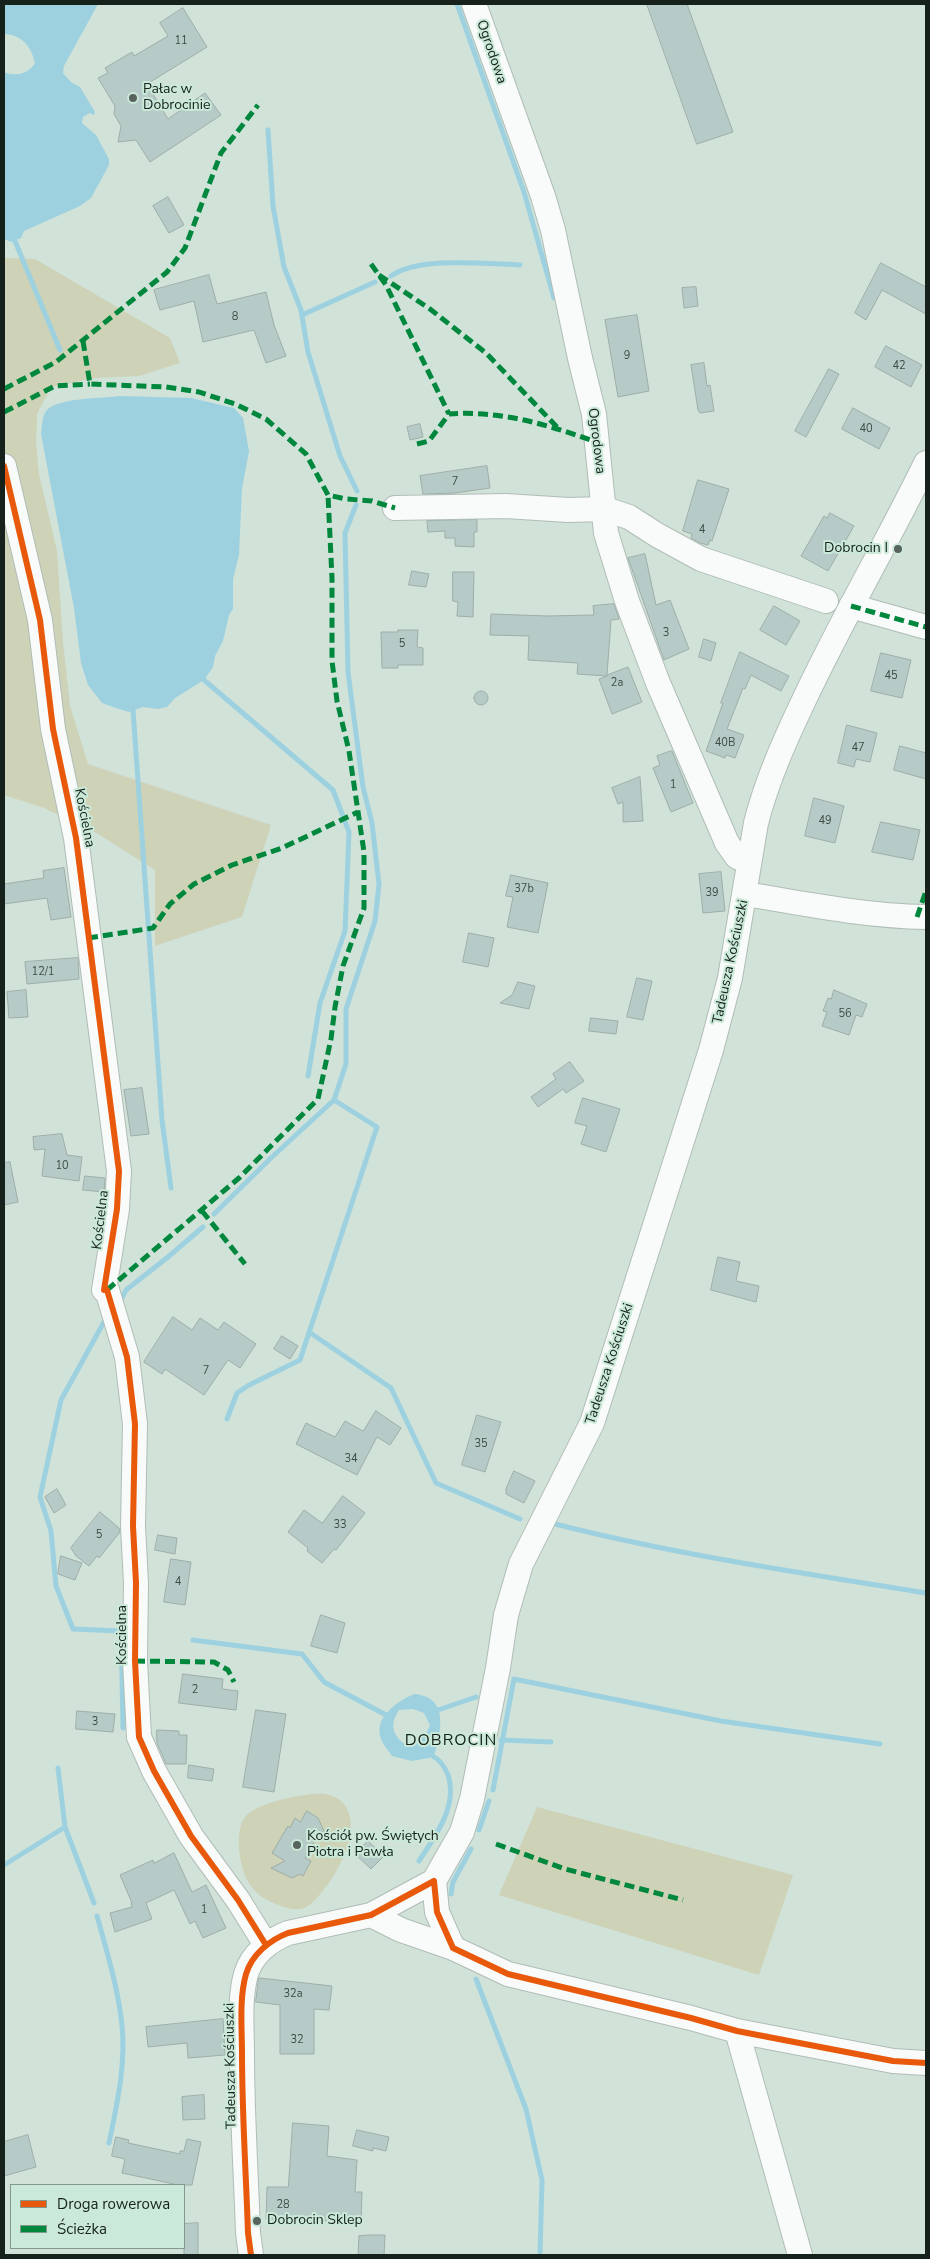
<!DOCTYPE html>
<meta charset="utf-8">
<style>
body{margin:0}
#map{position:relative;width:930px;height:2259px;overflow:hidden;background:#d1e2d9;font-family:"Nunito Sans",sans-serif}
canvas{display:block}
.frame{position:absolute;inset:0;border:5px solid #16211b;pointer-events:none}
.legend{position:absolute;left:10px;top:2184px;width:175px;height:65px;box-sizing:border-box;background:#cae9d8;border:1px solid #82998c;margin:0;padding:6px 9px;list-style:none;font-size:15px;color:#16211b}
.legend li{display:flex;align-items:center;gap:10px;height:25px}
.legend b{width:25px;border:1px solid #82998c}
</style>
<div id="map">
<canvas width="930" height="2259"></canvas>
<div class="frame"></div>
<ul class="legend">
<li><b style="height:6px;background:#e8590c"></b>Droga rowerowa</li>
<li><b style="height:6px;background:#00873e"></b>Ścieżka</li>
</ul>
</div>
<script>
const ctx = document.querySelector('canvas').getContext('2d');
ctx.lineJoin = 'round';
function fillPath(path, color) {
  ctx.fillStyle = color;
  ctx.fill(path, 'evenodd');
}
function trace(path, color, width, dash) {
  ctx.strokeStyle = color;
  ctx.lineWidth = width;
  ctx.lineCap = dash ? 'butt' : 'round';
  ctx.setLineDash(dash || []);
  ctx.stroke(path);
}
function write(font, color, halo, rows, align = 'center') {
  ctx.font = font + ' "Nunito Sans",sans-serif';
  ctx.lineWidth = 4;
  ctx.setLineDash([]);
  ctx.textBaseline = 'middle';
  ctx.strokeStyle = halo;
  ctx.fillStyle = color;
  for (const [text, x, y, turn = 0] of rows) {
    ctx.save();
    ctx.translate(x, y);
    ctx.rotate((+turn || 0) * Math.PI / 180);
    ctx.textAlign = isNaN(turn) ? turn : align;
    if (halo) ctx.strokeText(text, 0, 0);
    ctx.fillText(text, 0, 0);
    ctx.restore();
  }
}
const green = new Path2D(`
 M4,258l31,1 135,79 10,25 -41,13 -44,2 -44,9 -14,27 -1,29 3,31 18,77 6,91 7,64 18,58 183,61 -29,92 -87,29v-76l-60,-38 -51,-24 -40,-13z
 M311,1794c5,0 11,-1 15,0 48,11 15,78 -5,99 -4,5 -11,13 -17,15 -10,3 -22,-1 -30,-5 -12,-4 -22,-13 -28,-25 -7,-16 -13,-53 3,-65 17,-12 42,-16 62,-19z
 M537,1807l256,68 -34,100 -260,-80z`);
const water = new Path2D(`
 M4,4h94l-34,62 -1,7 8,9 9,5 15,25 -1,3 -4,-2 -7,4 -1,6 14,12 13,24v6l-18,33 -11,8 -56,25 -3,7 -10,4 -7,-3v-167c12,5 24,2 31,-9 -4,-17 -13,-28 -31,-29z
 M119,396l72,2 43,10 9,10 6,33 -7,38 -3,66 -6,24v30l-4,6 -6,26 -8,15 -2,11 -9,13 -29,18 -8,9 -9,2 -15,-2 -14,5 -13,-4 -14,-5 -14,-18 -7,-22 -7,-55 -33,-174c1,-7 1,-17 5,-23 12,-14 54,-12 73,-15z
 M414,1694c36,3 27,37 20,63l-22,4 -20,-5c-3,-5 -9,-11 -11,-17 -8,-22 17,-38 33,-45zM413,1709l11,4 6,12c-5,13 -11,18 -24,20 -15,-11 -16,-21 -7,-35z`);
const stream = new Path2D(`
 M457,4l67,188 30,106
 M268,130l5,76 11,61 17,43 7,42 32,104 17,35
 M15,241l45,109
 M391,276c28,-20 96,-12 129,-11
 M302,315l73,-33
 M204,680l129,110 16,42 -4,99 -25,72 -12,73
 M133,710l29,410 9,68
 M214,1214l58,-57 62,-57 12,-36v-55l29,-88 4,-37 -7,-61 -9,-36 -15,-115 -3,-139 11,-28
 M119,1304l7,-14 42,-33 35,-30
 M105,1320l-44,80 -21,97 11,34 5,55 17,43 48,2 2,97
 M309,1332l82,56 45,95 84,36
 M227,1419l10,-26 12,-8 51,-25 77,-233 -43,-27
 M555,1524c122,31 247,49 371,69
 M193,1640l109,14 22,28 62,33
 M438,1710l38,-13
 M501,1740l50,2
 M58,1768l7,59 29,76
 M493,1790l21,-111 207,42 159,23
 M479,1830l10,-29
 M419,1861c17,-26 39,-55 29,-86 -3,-7 -7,-15 -14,-18
 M4,1865l61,-38
 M451,1894l2,-12 18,-33
 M97,1916c10,36 21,72 25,109 4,40 -5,79 -13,118
 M476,1979l50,130 16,71 -2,75`);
const building = new Path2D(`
 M647,4h40l46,128 -36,12z
 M183,8l24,39 -60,37 21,35 37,-26 16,22 -71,47 -14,-22 -18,2 3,-16 -7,-12 1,-8 -17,-28 10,-5 -3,-5 27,-16 2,4 34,-20 -8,-13z
 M168,197l16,28 -15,8 -16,-27z
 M881,263l45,24v27l-44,-24 -16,30 -11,-7z
 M209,275l8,29 49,-12 8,33 12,31 -20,7 -12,-33 -51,12 -9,-41 -34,9 -6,-20z
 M696,287l2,19 -14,2 -2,-20z
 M637,315l12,76 -31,6 -13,-77z
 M886,346l36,19 -11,22 -36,-20z
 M704,363l3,23 3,-1 4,26 -14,2 -2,-3 -7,-45z
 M829,369l10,5 -33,63 -11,-6z
 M853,408l37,20 -11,21 -37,-20z
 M420,424l3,13 -13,3 -3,-13z
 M487,466l3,22 -35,5 -32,1 -3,-18z
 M698,480l31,9 -17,52 -2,-1 -2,5 -8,-2 -9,-5 1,-4 -9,-3z
 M830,513l24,13 -26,45 -27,-15 23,-40 3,2z
 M477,520v12h-3v15l-19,-1v-8h-10v-7l-17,1 -1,-11z
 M645,554l11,51 14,-5 19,49 -25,11 -36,-102z
 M412,571l17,3 -3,13 -17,-2z
 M453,572h21l-1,45 -16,-1 1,-14 -5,-1z
 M614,604l5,15 -8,1 -4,55 21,-8 14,35 -30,12 -13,-35 8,-3 -30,-2 1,-11 -50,-3 1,-24 -39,-1 1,-21 56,2 47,-1 -1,-9z
 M774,606l26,15 -14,24 -26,-15z
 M398,630h20l-1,17 6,1v17h-25v3h-16l-1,-36h17z
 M704,639l12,4 -5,18 -12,-4z
 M740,652l49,24 -8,15 -30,-16 -6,14 -2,-1 -16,41 17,6 -9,23 -9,-3 -1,3 -19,-7 17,-48h-2z
 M881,653l30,7 -9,38 -31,-7z
 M474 698a7 7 0 1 1 14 0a7 7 0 1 1-14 0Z
 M847,725l30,8 -7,29 -14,-3 -2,8 -16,-4z
 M900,746l26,7v26l-32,-9z
 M672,751l21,52 -22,9 -18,-44 7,-3 -3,-9z
 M640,777l3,44 -20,1v-20l-5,2 -6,-16z
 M814,798l30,8 -9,37 -30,-7z
 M881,822l39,8 -7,30 -41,-8z
 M64,868l7,49 -20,3 -4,-22 -43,6v-20l40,-6 -1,-7z
 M721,872l4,39 -22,2 -4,-39z
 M511,875l37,8 -10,50 -31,-6 6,-30 -7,-1z
 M469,933l25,5 -6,29 -25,-5z
 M78,958l1,21 -52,5 -2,-22z
 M637,978l15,3 -9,39 -16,-3z
 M518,982l17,4 -6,23 -29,-6 12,-8z
 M26,990l2,27 -19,1 -2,-26z
 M834,990l33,14 -5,13 -6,-2 -7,20 -27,-9 5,-14 -4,-1 5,-13 3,1z
 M591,1018l27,3 -2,13 -27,-3z
 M570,1062l14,19 -18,12 -3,-4 -25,18 -7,-10 25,-18 -3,-5z
 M142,1088l7,46 -18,2 -7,-46z
 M583,1098l37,11 -14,43 -25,-8 6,-18 -12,-3z
 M62,1134l5,21 15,2 -3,24 -37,-5 3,-27 -11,1 -1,-13z
 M10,1162l8,40 -14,3v-42z
 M85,1176l20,2 -1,14 -21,-2z
 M718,1257l22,5 -4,19 23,5 -3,16 -45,-12z
 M173,1317l19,13 8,-12 18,12 6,-8 32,22 -16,24 -12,-8 -24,35 -39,-26 -3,5 -18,-12z
 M282,1336l16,10 -8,13 -16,-10z
 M376,1411l25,17 -11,17 -13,-8 -20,38 -61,-31 10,-21 29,14 10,-16 18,10z
 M477,1415l24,7 -16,50 -23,-7z
 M514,1471l21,10 -11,22 -18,-9v-5z
 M57,1489l9,16 -12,8 -9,-16z
 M343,1496l22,17 -29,37 -2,-1 -12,14 -15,-12 1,-3 -20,-16 16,-22 18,13z
 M100,1512l19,16 1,4 -21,26 -2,-2 -8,10 -13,-10 -5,-8z
 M158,1535l19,3 -2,16 -20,-4z
 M61,1556l21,7 -7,17 -17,-6z
 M171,1559l20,3 -6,43 -21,-3z
 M321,1615l24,8 -8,30 -26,-7z
 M183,1674l40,5 -1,10 16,2 -2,19 -57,-7z
 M256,1710l30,4 -12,78 -31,-5z
 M77,1711l38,3 -2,18 -37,-3z
 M157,1730l22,1v4h8l-1,29h-20l-9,-21z
 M189,1765l25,4 -2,12 -24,-3z
 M307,1811l11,7 6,13 -5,2 -14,25 6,3 -8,15 -3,-2 -8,4 -21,-10 14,-7 -13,-8 16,-27 2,2 5,-10 5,4z
 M368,1841l16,15 -13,13 -16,-15z
 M174,1853l18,39 14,-7 20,43 -23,10 -8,-17 -5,3 -16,-34 -28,13 6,16 -37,13 -5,-19 22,-6 -1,-4h1l-12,-28 33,-15 1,3z
 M259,1978l73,8 -3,24 -15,-1v45h-34v-49l-24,-3z
 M223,2019l2,36 -37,3 -1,-15 -39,4 -2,-20z
 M204,2095l1,24 -22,1 -1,-23z
 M293,2123l36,3 -2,30 30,4 -2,32h7l-1,30 -95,-3 1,-32h21z
 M357,2130l32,7 -3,14 -13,-3v3l-20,-5z
 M28,2135l8,32 -32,9v-34z
 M116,2137l13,3 -1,3 52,11v-3h4l3,-12 14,3 -9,43h-19l1,-1 -52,-11 3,-14 -13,-3z
 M198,2223v32h-14v-31z
 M371,2235h14l-1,20h-26l1,-19z`);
const minor = new Path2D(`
 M474,4l69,192 10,34 27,128 14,56 12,119 21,68 31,82 69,160 10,14 12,5
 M4,466l36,154 13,109 23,109 43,333 -2,38 -13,81h3l20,67 8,67 -2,102 3,57 -1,78 4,76 15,34 37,65 47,64 28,45
 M395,508l111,-2 62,4 37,-1 24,8 28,18 44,24 125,42
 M851,606l75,21
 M746,894c59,10 120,22 180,23
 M434,1881l3,31 16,36
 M371,1915l30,15 52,18 55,26 183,44 46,13 156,30 33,2
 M737,2031l63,224
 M251,2255l-3,-22c-2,-60 -6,-120 -6,-179 0,-26 -3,-55 4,-80 6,-20 24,-34 42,-41l83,-18 63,-34 28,-49 10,-33 26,-131 8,-53 15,-51 71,-141 119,-373 19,-72 26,-155c11,-43 29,-83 48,-123 38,-81 83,-157 122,-237`);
const quiet = new Path2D(`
 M371,264l15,21 63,129
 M379,275l51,34 56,44 72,75
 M83,341l7,43 76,3 33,5 36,12 31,15 40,35 22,41 18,4 26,2 23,7
 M4,389l52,-27 111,-90 18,-24 36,-95 37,-48
 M4,412l51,-26 35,-2
 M417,444l12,-3 20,-27c51,-4 100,11 147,28
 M851,606l75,21
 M917,917l9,-26
 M88,938l65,-10 17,-24 24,-20 38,-19 50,-17 76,-36
 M202,1211l43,53
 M107,1290l132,-112 79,-79 13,-60 4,-32 8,-41 21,-58v-56l-15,-101 -12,-50 -5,-40v-83l-4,-83
 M135,1661l79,1 14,8 6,12
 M496,1844l69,25 118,31`);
const cycleway = new Path2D(`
 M4,466l36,154 13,109 23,109 43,333 -2,38 -13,81h3l20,67 8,67 -2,102 3,57 -1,78 4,76 15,34 37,65 47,64 28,45
 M251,2255l-3,-22c-2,-60 -6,-120 -6,-179 0,-26 -3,-55 4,-80 6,-20 24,-34 42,-41l83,-18 63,-34 3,31 16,36 55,26 183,44 46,13 156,30 33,2`);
const markers = [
 [133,98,5,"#57655e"],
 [898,549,5,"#57655e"],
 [297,1845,5,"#57655e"],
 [257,2221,5,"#57655e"]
];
const numberNames = [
 ["11",181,41],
 ["8",235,317],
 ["9",627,356],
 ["42",899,366],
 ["40",866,429],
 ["7",455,482],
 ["4",702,530],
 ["3",666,633],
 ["5",402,644],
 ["45",891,676],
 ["2a",617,683],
 ["40B",725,743],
 ["47",858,748],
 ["1",673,785],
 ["49",825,821],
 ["37b",524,889],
 ["39",712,893],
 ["12/1",43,972],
 ["56",845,1014],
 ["10",62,1166],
 ["7",206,1371],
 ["35",481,1444],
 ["34",351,1459],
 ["33",340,1525],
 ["5",99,1535],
 ["4",178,1582],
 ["2",195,1690],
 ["3",95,1722],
 ["1",204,1910],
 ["32a",293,1994],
 ["32",297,2040],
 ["28",283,2205]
];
const streetNames = [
 ["Ogrodowa",491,52,71],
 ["Ogrodowa",596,441,83],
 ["Kościelna",84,818,79],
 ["Tadeusza Kościuszki",731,962,-78],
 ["Kościelna",101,1220,-83],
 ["Tadeusza Kościuszki",610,1364,-72],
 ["Kościelna",123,1635,-90],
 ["Tadeusza Kościuszki",231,2066,-91]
];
const poiNames = [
 ["Pałac w",143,90],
 ["Dobrocinie",143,106],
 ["Dobrocin I",888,549,"right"],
 ["Kościół pw. Świętych",307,1837],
 ["Piotra i Pawła",307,1853],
 ["Dobrocin Sklep",267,2221]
];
const quarterNames = [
 ["DOBROCIN",451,1741]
];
fillPath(green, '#ced2b7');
fillPath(water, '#9dd1e0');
trace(stream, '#9dd1e0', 5);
fillPath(building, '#b6cbc7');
trace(building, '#9eada8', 1);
trace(minor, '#b0bdb6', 26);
trace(minor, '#f8fbf9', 24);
trace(quiet, '#00873e', 5, [10, 5]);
trace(cycleway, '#e8590c', 6);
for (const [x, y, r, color] of markers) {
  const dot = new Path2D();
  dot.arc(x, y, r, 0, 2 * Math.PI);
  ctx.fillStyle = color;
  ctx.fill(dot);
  trace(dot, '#cae9d8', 2);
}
write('11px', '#3e4c46', null, numberNames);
write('14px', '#16211b', '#cae9d8', streetNames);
write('14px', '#16211b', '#cae9d8', poiNames, 'left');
ctx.letterSpacing = '1px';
write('16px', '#16211b', '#cae9d8', quarterNames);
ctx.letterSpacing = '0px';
</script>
